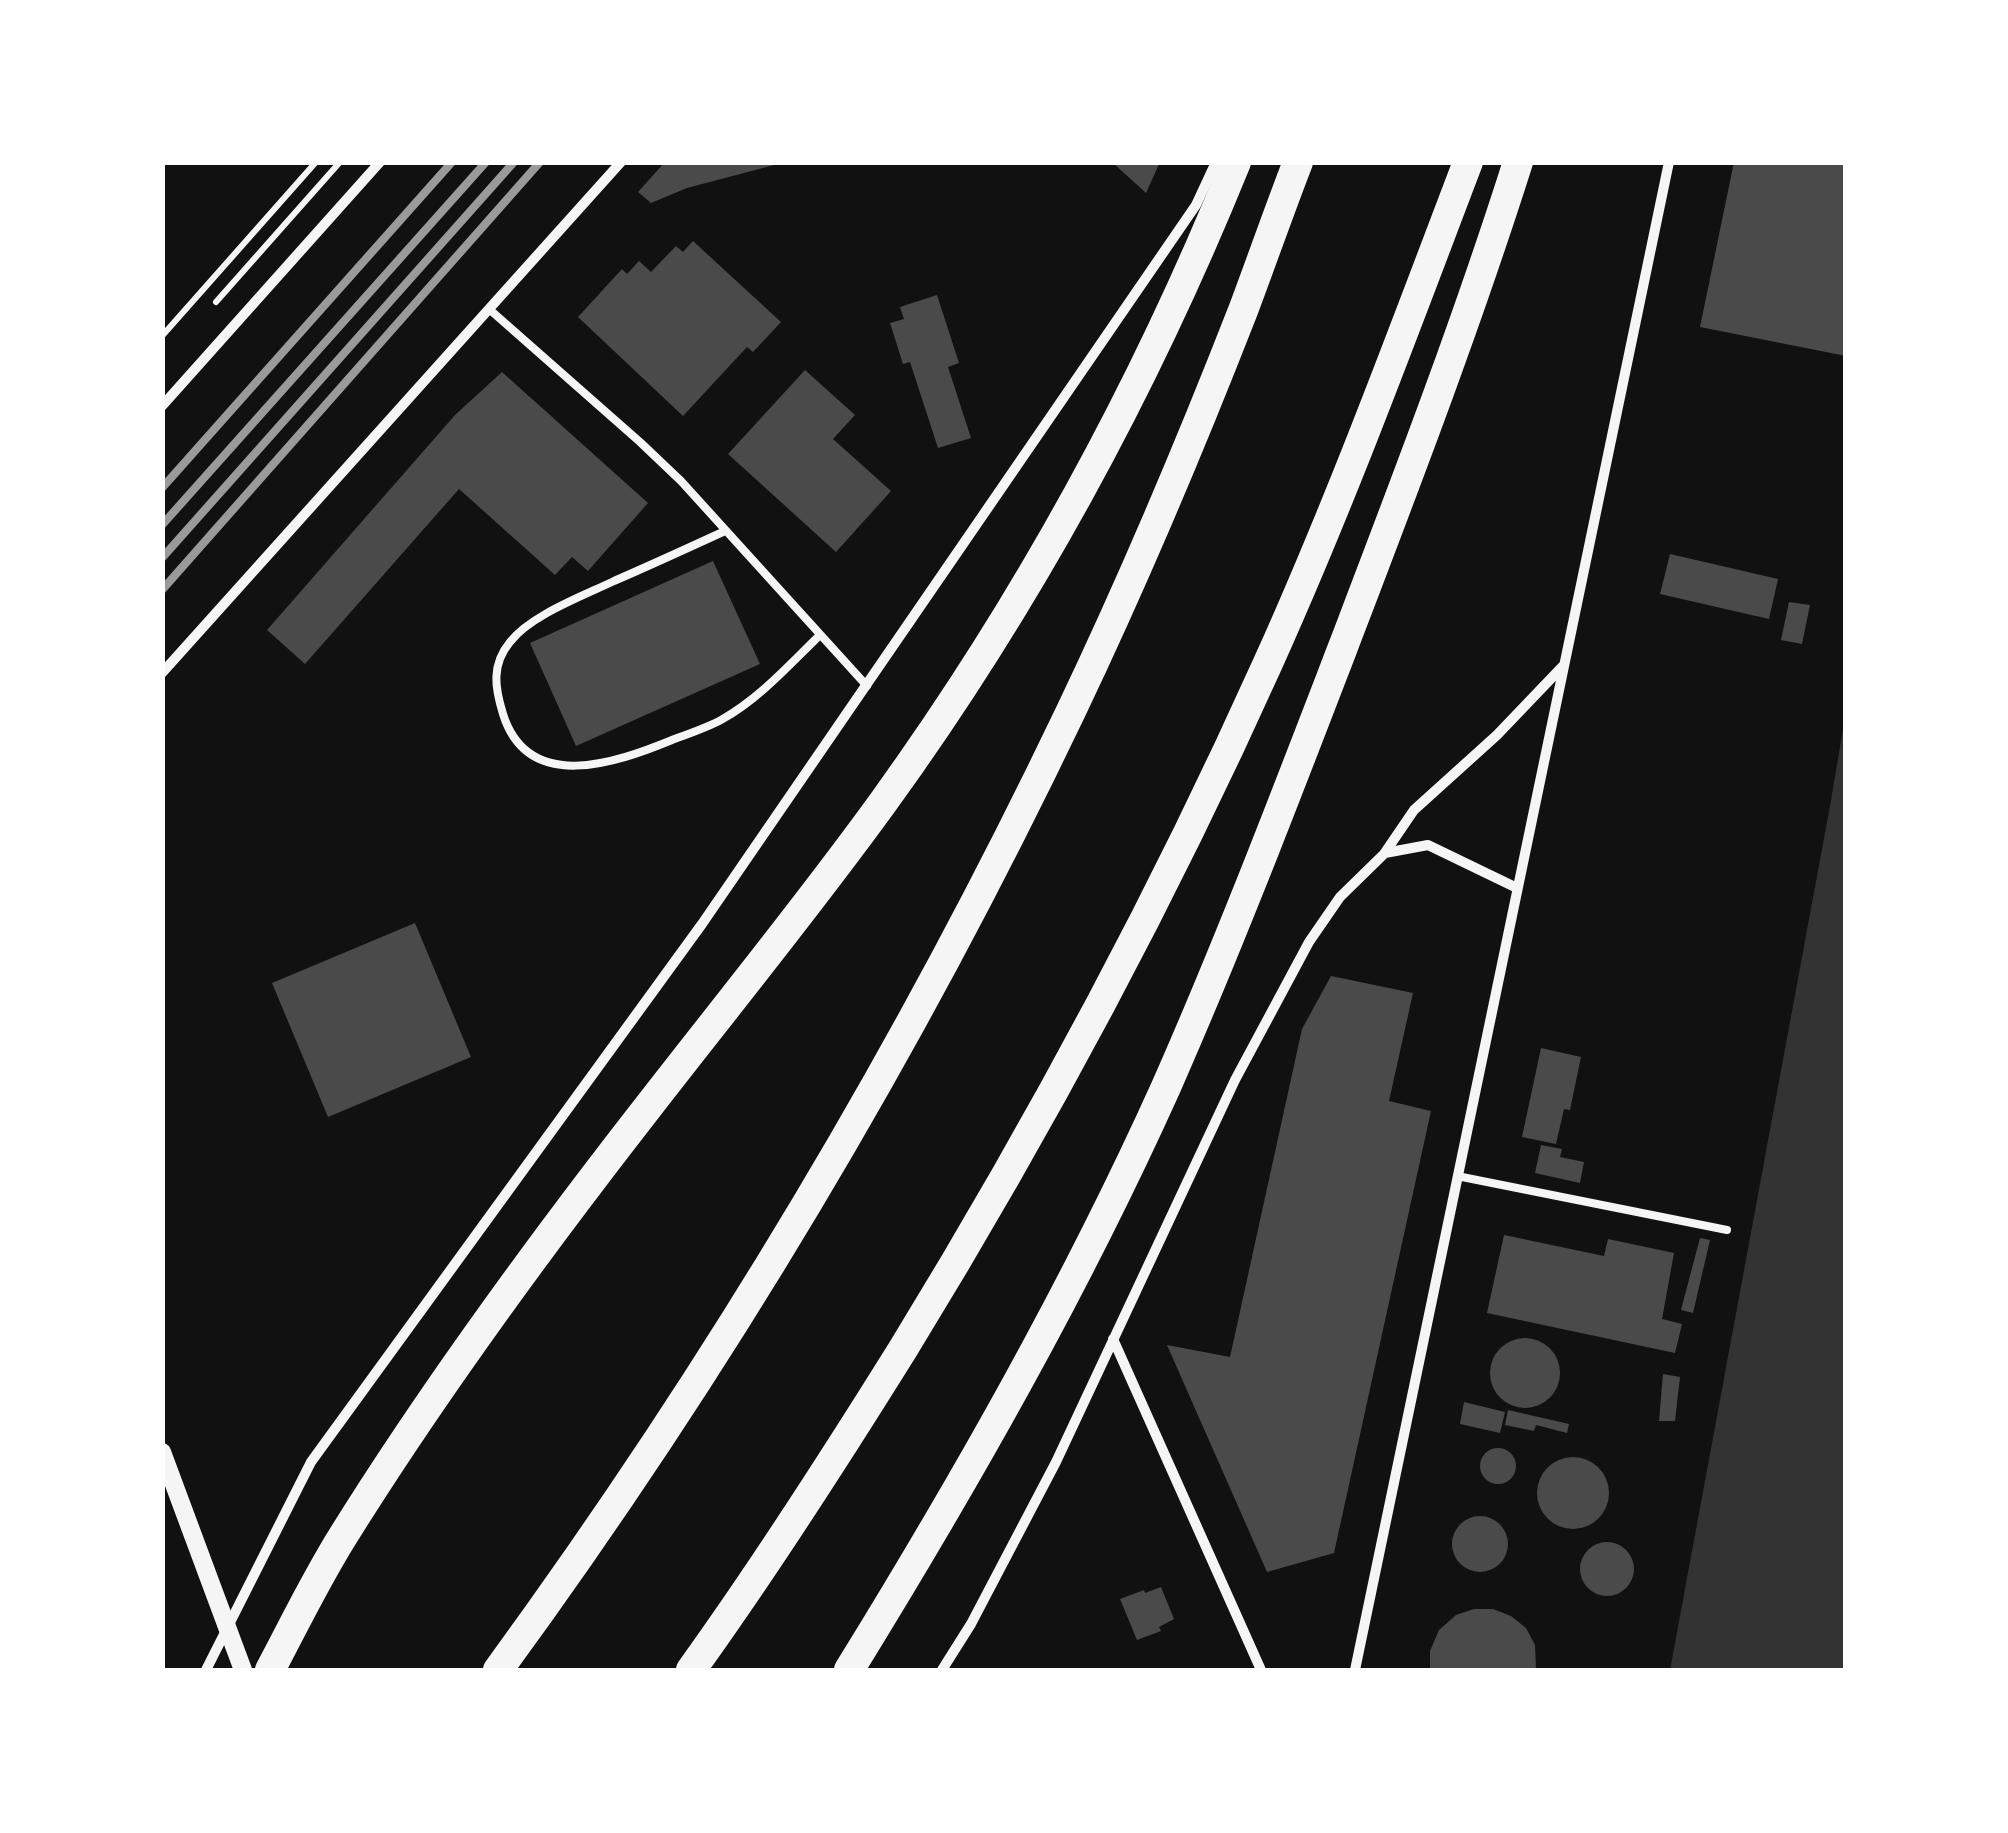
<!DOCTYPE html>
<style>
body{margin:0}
#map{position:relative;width:2008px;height:1833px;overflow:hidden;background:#111;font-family:"Fira Sans Condensed",sans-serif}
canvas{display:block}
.frame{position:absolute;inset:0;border:165px solid #fff;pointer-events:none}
</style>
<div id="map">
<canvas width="2008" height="1833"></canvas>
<div class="frame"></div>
</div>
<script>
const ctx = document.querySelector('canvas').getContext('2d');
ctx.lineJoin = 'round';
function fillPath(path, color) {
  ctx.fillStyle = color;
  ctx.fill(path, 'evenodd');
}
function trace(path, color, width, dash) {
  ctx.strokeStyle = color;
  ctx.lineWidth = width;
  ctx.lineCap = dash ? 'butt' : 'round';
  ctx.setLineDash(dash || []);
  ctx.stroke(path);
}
const water = new Path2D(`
 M1845,717v953h-175l160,-864z`);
const building = new Path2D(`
 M665,162h113v2l-91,24 -36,15 -13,-11z
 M1112,162h48l-14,31z
 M1734,162h112v194l-146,-29z
 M693,241l88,81 -28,30 -6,-5 -64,69 -105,-99 44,-48 5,5 12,-13 12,11 25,-26 7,6z
 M937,295l22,68 -11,4 23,71 -33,10 -28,-86 -7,2 -13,-41 14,-4 -4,-12z
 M805,370l50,45 -22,24 58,52 -55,61 -108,-98z
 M502,372l146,131 -60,68 -16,-14 -17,18 -96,-86 -154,175 -38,-34 188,-215z
 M1670,554l108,25 -9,40 -109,-25z
 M713,561l47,103 -184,82 -46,-103z
 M1789,602l21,3 -8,39 -21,-4z
 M415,923l56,134 -143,60 -56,-134z
 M1331,976l82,17 -24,108 42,10 -97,442 -67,19 -100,-227 63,12 72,-328z
 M1541,1048l40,9 -11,53 -6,-1 -8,35 -34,-7z
 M1541,1145l21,4 -2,8 24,5 -4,21 -45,-10z
 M1504,1235l100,21 4,-17 66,14 -12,66 20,5 -7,29 -188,-40z
 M1700,1238l10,2 -17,73 -12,-3z
 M1490 1373a35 35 0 1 1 70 0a35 35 0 1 1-70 0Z
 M1663,1374l17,3 -5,44h-16z
 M1464,1402l41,10 -5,21 -40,-9z
 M1508,1410l61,14 -2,9 -31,-8 -2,6 -29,-6z
 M1480 1466a18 18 0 1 1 36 0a18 18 0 1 1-36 0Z
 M1537 1493a36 36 0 1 1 72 0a36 36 0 1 1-72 0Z
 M1452 1544a28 28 0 1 1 56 0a28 28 0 1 1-56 0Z
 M1580 1569a27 27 0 1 1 54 0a27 27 0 1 1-54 0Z
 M1161,1587l13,32 -15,8 2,4 -24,9 -17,-41 24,-9 1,3z
 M1474,1609h19l18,7 15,12 9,17 1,25h-106v-19l9,-21 17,-15z`);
const path = new Path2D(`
 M216,302l124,-140
 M162,336l154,-174`);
const service = new Path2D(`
 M489,309l151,133 41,39 186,205
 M725,531c-37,17 -74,34 -111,50 -31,15 -83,34 -104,61 -19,23 -15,46 -7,72 25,80 113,49 169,26 16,-6 34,-12 49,-20 38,-21 68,-55 98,-84
 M1457,1176l270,54`);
const minor = new Path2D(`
 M162,406l218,-244
 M162,673l459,-511
 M1385,853l43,-8 89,43
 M1113,1339l148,331
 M206,1670l105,-208 391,-538 494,-719 20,-43
 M942,1670l29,-46 85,-162 179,-382 74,-138 31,-45 44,-43 30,-44 83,-75 66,-69
 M1355,1670l314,-1508`);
const tertiary = new Path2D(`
 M162,1452l81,218`);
const motorway = new Path2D(`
 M270,1670c24,-45 46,-91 73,-134 91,-146 193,-285 298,-420 81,-105 165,-207 243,-315 143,-198 260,-412 352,-639
 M498,1670c220,-301 412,-622 573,-959 63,-132 120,-267 173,-403 18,-48 35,-97 54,-146
 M691,1670c75,-104 144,-212 212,-321 135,-220 259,-450 365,-686 74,-164 136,-333 200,-501
 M849,1670c116,-188 226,-381 317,-583 64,-145 120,-292 177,-440 61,-160 123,-321 175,-485`);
const rail = new Path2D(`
 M162,488l290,-326
 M162,525l324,-363
 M162,558l352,-396
 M162,590l378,-428`);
fillPath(water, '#333');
fillPath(building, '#4a4a4a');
trace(path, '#f5f5f5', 6);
trace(service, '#f5f5f5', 8);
trace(minor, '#f5f5f5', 10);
trace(tertiary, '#f5f5f5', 18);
trace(motorway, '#f5f5f5', 30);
trace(rail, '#9a9a9a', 8);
</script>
